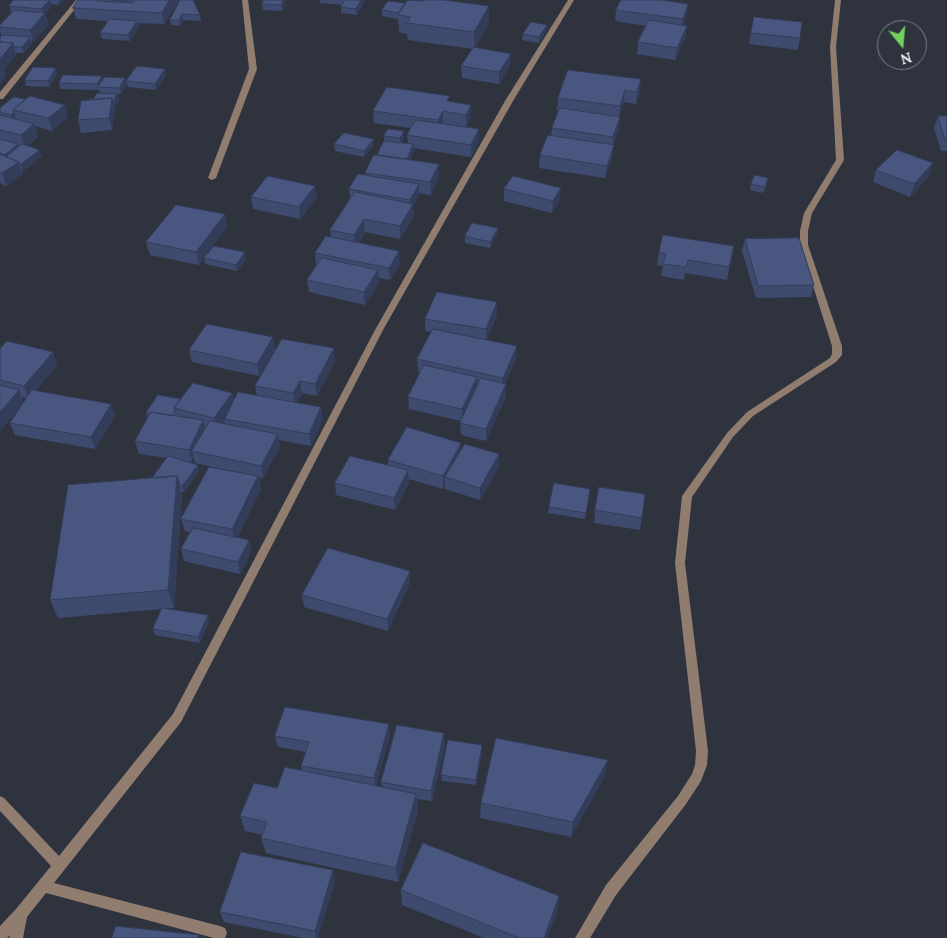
<!DOCTYPE html>
<style>
body{margin:0}
#map{position:relative;width:947px;height:938px;overflow:hidden;background:#2f333e;font-family:Lora,serif}
canvas{display:block}
.north{position:absolute;left:877px;top:20px;width:50px;height:50px;box-sizing:border-box;background:#2f333e;border:1px solid #7b7f88;border-radius:50%;rotate:163deg;font-size:14px;font-weight:700;line-height:20px;text-align:center;color:#eef1f8}
.north::after{content:'';display:block;margin:auto;width:18px;height:22px;background:#72d25d;clip-path:polygon(50% 0,100% 100%,50% 72%,0 100%)}
</style>
<div id="map">
<canvas width="947" height="938"></canvas>
<div class="north">N</div>
</div>
<script>
const ctx = document.querySelector('canvas').getContext('2d');
ctx.lineJoin = 'round';
function fillPath(path, color) {
  ctx.fillStyle = color;
  ctx.fill(path, 'evenodd');
}
function trace(path, color, width, dash) {
  ctx.strokeStyle = color;
  ctx.lineWidth = width;
  ctx.lineCap = dash ? 'butt' : 'round';
  ctx.setLineDash(dash || []);
  ctx.stroke(path);
}
const minor = new Path2D(`
 M76,0h6l-79,99h-3v-7z
 M242,0h6l9,69 -41,109 -4,2 -4,-2 41,-109z
 M568,0h6l-61,101 -130,229 -202,392 -127,161 166,43 5,2 2,5 -2,5h-11l-168,-45 -19,24 -4,21h-14l1,-3 -3,3h-7v-12l16,-17 35,-43 -51,-55v-15l4,2 55,58 114,-142 202,-384 130,-229z
 M835,0h6l-5,47 8,113 -32,53 -4,18v14l34,101v9l-6,7 -83,54 -20,21 -41,60 -7,66 23,188 -1,14 -6,16 -15,23 -70,91 -26,43h-15l31,-53 72,-89 14,-22 3,-9 1,-14 -21,-188 7,-67 45,-63 20,-21 83,-54 2,-4v-8l-32,-101v-14l4,-18 32,-53 -6,-113z`);
const wall = new Path2D(`
 M14,0h49l-4,5 -8,-1 1,2 -7,7 4,11 -16,18 -1,-1v2l-8,10h-8v2l-12,15 2,5 -6,9v-46l1,-2 -1,-5v-6l12,-13h-1l-2,-6z
 M78,0h100v1l-14,23 -26,-1 1,4 -9,14 -28,-2 -2,-6 8,-12 -32,-2 -3,-11z
 M180,0l20,15 1,6 -18,-1 -3,6 -9,-1 -1,-5z
 M264,0h22l-4,11 -19,-1 -1,-6z
 M320,0h45l-8,15 -16,-2v-6l1,-2 -22,-2z
 M382,10l107,13 -14,25 35,18 -11,18 -37,-6 -1,-12 12,-17 -65,-9 -1,-6 -8,-2 -1,-13 -16,-3z
 M616,10l71,5 -4,11h4l-2,12 -10,22 -38,-6 1,-12 8,-16 -31,-5z
 M754,17l46,21 -2,12 -49,-6z
 M546,30l-7,13 -17,-3 1,-6z
 M56,68l1,6 -8,13 -23,-1 -1,-6z
 M568,70l72,21 -4,13 -12,-2 -5,14v13l-6,16 -1,13 -7,20 -66,-10 1,-13 11,-19 1,-8 7,-18h-2l1,-12z
 M166,75l-10,15 -28,-3 -2,-6z
 M125,78l2,6 -6,10h-4l2,6 -5,8 1,2 -3,20 -31,3 -3,-13 15,-20 7,-7 -1,-3 -39,-1 -1,-6z
 M450,102l21,3v12l-5,10 13,2v12l-8,16 -58,-9 1,3 -4,9 29,4v12l-8,19 -12,-2v3l-6,11 1,9 -14,23 -35,-7 -6,11 41,20 -10,17 -12,-2 1,4 -14,23 -56,-13 -2,-12 9,-14 -1,-13 16,-16 -1,-7 20,-30 -1,-11 16,-14v-2l12,-18 7,-14v-5l20,1 -3,6 7,1 -1,-9 4,-7 -37,-5 -1,-12z
 M0,108l68,9 -16,14 -17,-5 3,11 -11,9 15,10 -19,15 -1,-1 1,4 -17,12 -6,-3z
 M938,116h9v35h-6l-7,-23z
 M334,144l40,1 -10,12 -29,-6z
 M876,170l53,6 -19,21 -37,-15z
 M768,178l-1,6 -4,9 -13,-3 1,-6z
 M315,186l2,12 -17,21 -47,-10 -2,-12z
 M504,189l56,11 -8,13 -48,-12z
 M225,214l2,13 -28,38 -49,-10 -4,-13z
 M498,228l-1,6 -7,14 -25,-5v-7z
 M745,239l69,46 -3,12 -55,1 -14,-47z
 M734,246l-7,34 -42,-7 -1,7 -23,-4 2,-10 -6,-1 2,-13z
 M204,258l42,1 -9,12 -32,-7z
 M497,315l-10,25 29,18 -11,26h1v12l-20,45 -25,-6 -1,-12 1,-2 -52,-12 -1,-12 13,-25h-3l-1,-13 14,-27 -6,-1v-12z
 M0,349l53,3 4,13 -22,26 76,13 4,12 -20,33 -80,-14 -5,-12 12,-18 -22,26zM22,397l5,1 -3,5z
 M275,349l-16,27 -67,-14 -3,-12z
 M335,361l-18,35 -15,-3 -5,10 26,16 -12,27 -32,-6 1,7 -17,31 -4,-1 2,12 -24,49 12,2 2,12 -11,22 -56,-13 -3,-12 9,-17 -5,-1 -4,-12 45,-49 -31,-7 -1,-5 -2,4 -6,-1 12,4 1,6 -15,21h-2v2l-8,114h-8l43,13 -9,22 -45,-8 -2,-6 9,-20 -104,9 -8,-18 103,-122v-1l14,-19 -28,-4 -4,-13 12,-22 -1,-6 35,-14 51,-6 2,8 23,-5 -2,-10z
 M461,443v8l38,16 -19,33 -35,-11v-4l-2,4 -34,-10v4l-14,27 -59,-15 -1,-12 53,-18v-5z
 M590,489l-5,30 -37,-6 1,-6z
 M645,494l-5,36 -46,-7 1,-13z
 M410,583l-22,48 -84,-24 -2,-12z
 M389,724l1,11 -14,51 6,1 -1,-5 64,-38 -13,57 -15,-2 1,11 -20,72 -132,-29 -5,-15 2,-3 -18,-4 -5,-15 62,-45 -1,-5 5,-14 -28,-5 -3,-11z
 M482,745v6l-6,34 -34,-4 -1,-6z
 M605,776l-34,61 -91,-19 1,-15z
 M335,880l-17,58h-15l-79,-16 -4,-10z
 M401,890l157,20 -11,28h-63l-82,-33z`);
const shadedWall = new Path2D(`
 M50,0l2,6 -9,9 -2,-6z
 M58,0h5l-4,5z
 M169,0h9v1l-14,23 -2,-11z
 M283,0h3l-4,11 -1,-6z
 M361,0h4l-8,15 -1,-6z
 M688,4l-1,11 -6,16 2,-12z
 M489,6v17l-15,26v-17z
 M45,13l4,11 -16,18 -3,-12z
 M182,14l1,6 -3,6 -1,-6z
 M137,21l2,6 -9,14 -2,-6z
 M547,25l-1,5 -7,13v-6z
 M687,26l-2,12 -10,22 2,-12z
 M30,37l2,6 -8,10 -2,-6z
 M13,43l3,12 -12,15 2,5 -6,9v-25z
 M511,54l-1,12 -11,18v-12z
 M56,68l1,6 -8,13 -1,-6z
 M165,69l1,6 -10,15 -1,-6z
 M102,76l1,6 -5,5 1,3 -2,-6z
 M125,78l2,6 -6,10 -2,-6z
 M641,79l-1,12 -4,13 1,-12z
 M625,90l-1,12 -5,16 1,-12z
 M117,94l2,6 -5,8 -1,-6z
 M112,98l3,12 -3,20 -3,-12z
 M65,105l3,12 -16,14 -4,-13z
 M471,105v12l-5,10v-12z
 M443,111v12l-5,9v-12z
 M14,112l2,6 -3,3 -2,-6z
 M620,117l-1,12 -7,20 1,-12z
 M34,124l4,13 -13,11 -4,-13z
 M479,129v12l-8,16v-12z
 M404,131v6l-3,7 -1,-6z
 M374,139v6l-10,12v-6z
 M18,144l2,6 -14,9 -1,-4z
 M413,144l1,7 -7,15v-7z
 M614,145l-2,13 -7,20 2,-12z
 M40,150l2,6 -19,15 -2,-7z
 M19,162l4,12 -17,12 -4,-13z
 M933,163l-4,13 -19,21 4,-13z
 M439,164v12l-8,19 -1,-13z
 M419,184v12l-6,11 1,9 -14,23v-13l10,-18v-8z
 M315,186l2,12 -17,21 -1,-12z
 M561,188l-1,12 -8,13 1,-12z
 M225,214l2,13 -28,38 -3,-13z
 M364,219l1,13 -9,16 -2,-13z
 M498,228l-1,6 -7,14v-6z
 M399,251l1,12 -10,17 -1,-12z
 M245,252l1,7 -9,12 -1,-6z
 M378,270l1,12 -14,23 -1,-13z
 M497,302v13l-11,27v-13z
 M273,337l2,12 -16,27 -2,-12z
 M517,346l-1,12 -14,32 1,-12z
 M334,348l1,13 -18,35 -2,-12z
 M53,352l4,13 -28,34 -5,-13z
 M477,377v12l-15,32v-12z
 M300,381l2,12 -7,13 -2,-13z
 M506,384v12l-20,45v-12z
 M19,390l5,13 -24,28v-19z
 M232,393l3,13 -10,13v1l-8,11 -3,-13z
 M111,404l4,12 -20,33 -4,-12z
 M321,407l2,12 -12,27 -2,-12z
 M203,420l3,13 -14,18 2,7 -2,4 -3,-12z
 M278,434l2,13 -17,31 -2,-12z
 M461,443v12l-16,22v8l-2,4v-13z
 M499,454v13l-19,33v-12z
 M198,465l1,6 -15,21 -2,-6z
 M408,470l1,13 -14,27 -1,-12z
 M177,476l5,18 -8,114 -6,-18z
 M258,476l3,13 -26,52 -3,-12z
 M249,540l2,12 -11,22 -2,-12z
 M410,571v12l-22,48 -1,-12z
 M208,615l1,6 -9,22 -2,-6z
 M389,724l1,11 -15,54 -1,-11z
 M444,733l1,11 -13,57 -1,-10z
 M482,745v6l-6,34v-5z
 M608,760l-3,16 -34,61 2,-15z
 M416,794l2,16 -20,72 -2,-14z
 M333,870l2,10 -17,58h-2l-1,-7z
 M559,896l-1,14 -11,28h-3z`);
const building = new Path2D(`
 M14,0h36l-9,9 -32,-3z
 M78,0h20l-1,1 36,2 2,-3h34l-7,13 -89,-5z
 M111,0h20l-1,1z
 M180,0h13l7,15 -18,-1 -3,6h-9z
 M264,0h19l-2,5 -19,-1z
 M345,0h16l-5,9 -15,-2z
 M408,0l15,1 1,-1h20l45,6 -15,26 -67,-9 4,-6 -13,-2z
 M621,0h41l26,4 -5,15 -67,-9z
 M388,1l17,2 -7,10 -16,-3z
 M15,10l30,3 -15,17 -30,-3v-2z
 M754,17l48,5 -2,16 -49,-5z
 M110,19l27,2 -9,14 -28,-2z
 M649,20l38,6 -10,22 -39,-6z
 M531,22l16,3 -8,12 -16,-3z
 M3,35l27,2 -8,10h-8l-1,-4 -13,-1v-4z
 M0,42l13,1 -13,16z
 M474,47l37,7 -12,18 -38,-6z
 M137,66l28,3 -10,15 -29,-3z
 M33,67l23,1 -8,13 -23,-1z
 M568,70l73,9 -4,13 -12,-2 -5,16 -62,-8z
 M63,75l39,1 -5,8 -38,-1z
 M105,77l20,1 -6,10 -21,-1z
 M387,87l63,9 -3,5 24,4 -5,10 -23,-4 -5,9 -65,-9z
 M97,93l20,1 -4,8 -1,-4 -19,2z
 M30,96l35,9 -17,13 -35,-8z
 M14,97l12,2 -13,11 1,2 -3,3 -11,-3v-4z
 M112,98l-3,20 -31,2 3,-19z
 M560,108l60,9 -7,20 -61,-9z
 M0,115l34,9 -13,11 -21,-5z
 M938,116h9v23h-2z
 M416,120l63,9 -8,16 -64,-10z
 M388,129l16,2 -4,7 -16,-2z
 M344,133l30,6 -10,12 -30,-7z
 M548,135l66,10 -7,21 -67,-11z
 M0,139l18,5 -13,11 -5,-2z
 M384,141l29,3 -6,15 -30,-4z
 M22,144l18,6 -19,14 -2,-2 -13,-5z
 M897,150l36,13 -19,21 -38,-14z
 M0,154l19,8 -17,11h-2z
 M374,155l65,9 -9,18 -65,-9z
 M358,174l61,10 -9,16 -61,-11z
 M755,175l13,3 -3,9 -14,-3z
 M268,176l47,10 -16,21 -48,-10z
 M513,176l48,12 -8,13 -49,-12z
 M355,192l58,12 -13,22 -36,-7 -10,16 -24,-5z
 M176,205l49,9 -29,38 -50,-10z
 M472,223l26,5 -8,14 -25,-6z
 M663,235l71,11 -5,21 -41,-7 -2,7 -23,-3 3,-10 -7,-2z
 M326,236l73,15 -10,17 -74,-15z
 M799,238l15,47 -56,1 -13,-47z
 M214,246l31,6 -9,13 -32,-7z
 M322,258l56,12 -14,22 -57,-12z
 M437,292l60,10 -11,27 -61,-10z
 M207,324l66,13 -16,27 -68,-14z
 M433,329l84,17 -14,32 -86,-19z
 M282,339l52,9 -19,36 -15,-3 -7,12 -38,-7z
 M7,341l46,11 -29,34 -24,-6v-31z
 M424,365l53,12 -15,32 -54,-12z
 M481,378l25,6 -20,45 -26,-6z
 M193,383l39,10 -18,25 -40,-10z
 M0,385l19,5 -19,22z
 M32,390l79,14 -20,33 -81,-14z
 M238,392l83,15 -12,27 -84,-15z
 M158,395l23,4 -7,9 1,3 -2,5 -22,-4 -1,2 -4,-1z
 M151,412l52,8 -14,30 -54,-9z
 M210,421l68,13 -17,32 -69,-15z
 M407,427l54,16 -18,33 -55,-16z
 M465,444l34,10 -19,34 -35,-11z
 M168,456l30,9 -16,21 -2,-1 -3,-9 -21,2 -3,-1z
 M350,456l58,14 -14,28 -59,-15z
 M209,467l49,9 -26,53 -51,-10z
 M177,476l-9,114 -118,10 18,-115z
 M554,483l36,6 -4,24 -37,-6z
 M599,487l46,7 -3,24 -47,-8z
 M193,528l56,12 -11,22 -57,-13z
 M328,548l82,23 -23,48 -85,-24z
 M162,608l46,7 -10,22 -45,-8z
 M285,707l104,17 -15,54 -73,-12 8,-24 -34,-6z
 M397,725l47,8 -13,58 -50,-9z
 M496,738l112,22 -35,62 -92,-19z
 M448,740l34,5 -6,35 -35,-5z
 M285,767l131,27 -20,74 -135,-30 6,-16 -27,-6 14,-33 23,5z
 M423,843l136,53 -15,42h-25l-118,-48z
 M241,852l92,18 -18,61 -95,-19z
 M116,926l83,9 -1,3h-86z`);
fillPath(minor, '#917c70');
fillPath(wall, '#3f4b6e');
fillPath(shadedWall, '#333d5a');
fillPath(building, '#495780');
trace(building, '#333d5a', 1);
</script>
